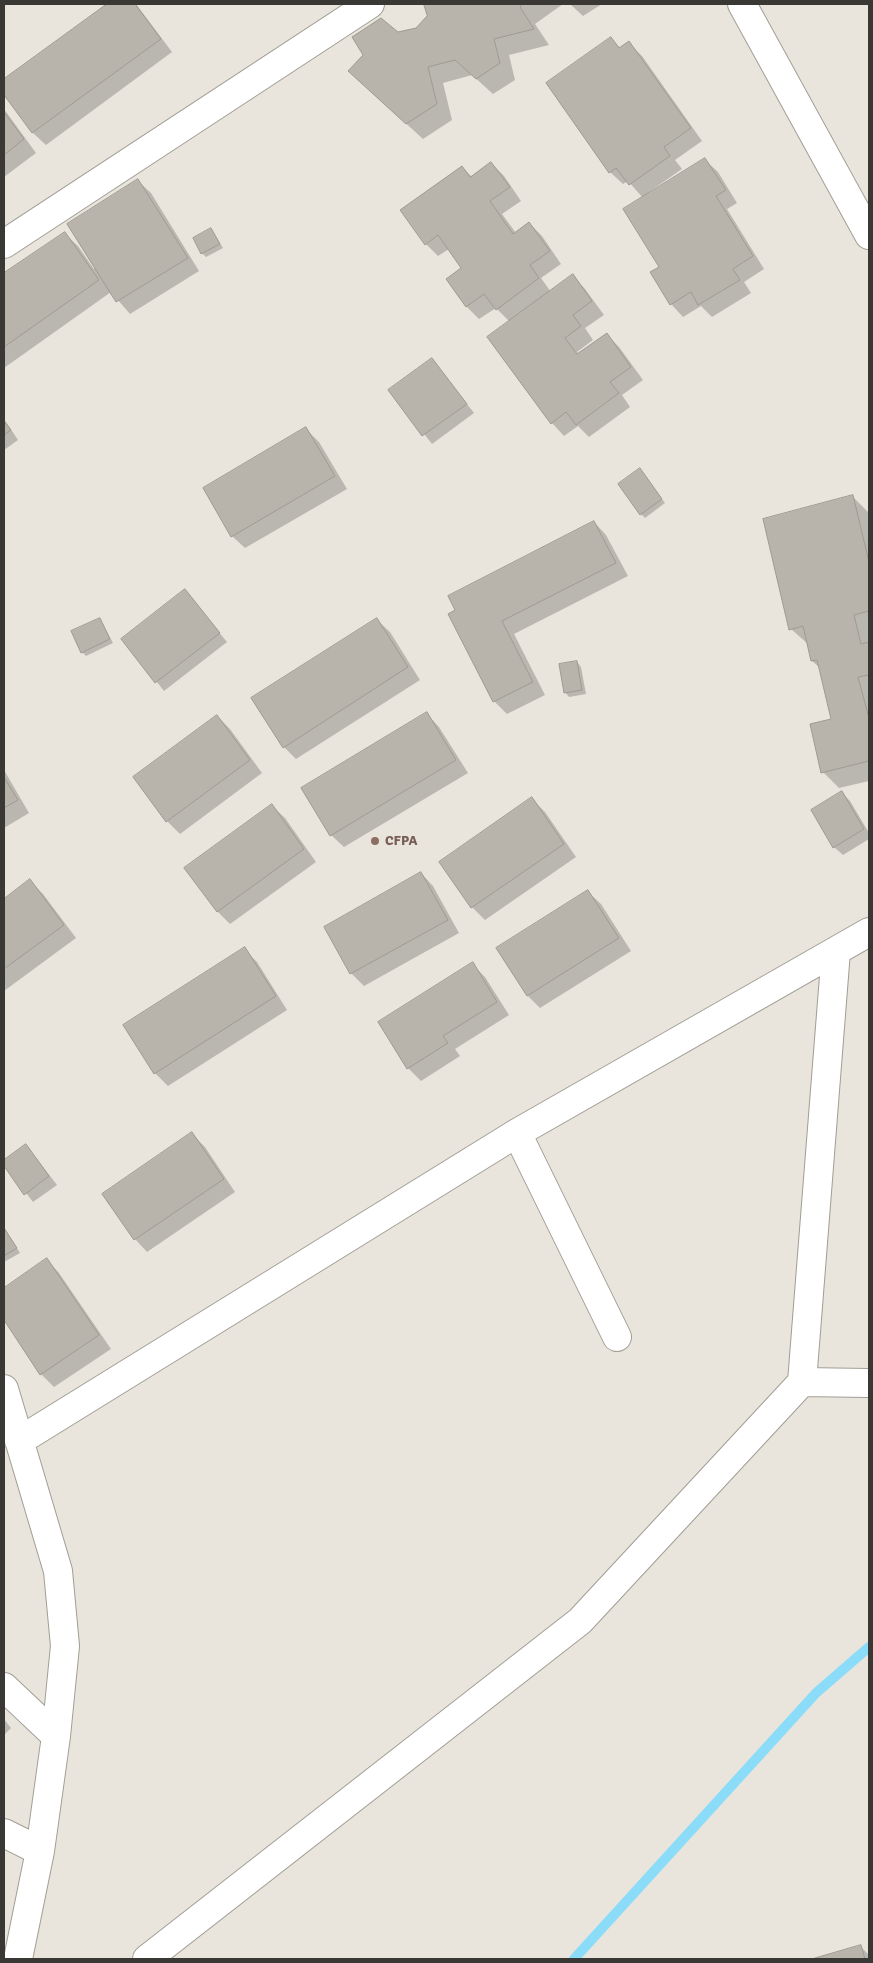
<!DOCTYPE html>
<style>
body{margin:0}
#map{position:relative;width:873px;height:1963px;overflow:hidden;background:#e9e5dc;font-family:Signika,sans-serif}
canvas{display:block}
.frame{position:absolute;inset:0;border:5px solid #393834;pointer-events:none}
</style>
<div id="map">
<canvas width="873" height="1963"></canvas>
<div class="frame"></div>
</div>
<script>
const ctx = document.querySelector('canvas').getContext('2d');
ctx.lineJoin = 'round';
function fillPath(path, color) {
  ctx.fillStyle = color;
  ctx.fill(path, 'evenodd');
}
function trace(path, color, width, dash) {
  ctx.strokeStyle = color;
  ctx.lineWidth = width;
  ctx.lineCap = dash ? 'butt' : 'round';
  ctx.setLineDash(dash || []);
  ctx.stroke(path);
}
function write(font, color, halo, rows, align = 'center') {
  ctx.font = font + ' Signika,sans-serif';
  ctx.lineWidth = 4;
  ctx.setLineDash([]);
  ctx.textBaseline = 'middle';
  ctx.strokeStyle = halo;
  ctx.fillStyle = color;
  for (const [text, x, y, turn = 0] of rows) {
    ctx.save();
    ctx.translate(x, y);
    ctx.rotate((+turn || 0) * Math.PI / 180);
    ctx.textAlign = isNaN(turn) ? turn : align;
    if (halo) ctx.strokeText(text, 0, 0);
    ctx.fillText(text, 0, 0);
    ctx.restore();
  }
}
const shadow = new Path2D(`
 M109,4h27l36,48 -126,93 -13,-12 -29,-41v-11z
 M426,4h137l-28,20 14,21 -40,10 6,25 -22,14 -21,-19 -29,8 9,37 -29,19 -57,-52 32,-53 18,-5 13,-13z
 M570,4h32l-19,12z
 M611,38l10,11 8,-6 13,13 60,85 -27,19 7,9 -33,23 2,1 54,-33 13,12 19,31 -10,6 37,60 -20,13 7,11 -39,24 -11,-11 -18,11 -12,-13 -28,-106 -15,-17 -5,3 -13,-12z
 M4,109l32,44 -32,24z
 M491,163l13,13 17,25 -19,13 14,19 13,-10 13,13 19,28 -20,14 10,14 22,-16 12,13 19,26 -19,13 8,12 -16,12 2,2 28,-19 12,12 24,33 -21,15 8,12 -41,30 -11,-11 -14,10 -12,-13 -42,-101 -14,-14 -17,11 -12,-12 -20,-28 16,-11 -14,-19 -11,7 -12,-12 36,-77 10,10z
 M138,181l13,12 48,78 -69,43 -19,-22 -107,76v-92l61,-42 13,12 16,23 2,-2z
 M211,229l12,19 -17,9 -4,-4z
 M432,359l42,54 -42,31 -42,-54z
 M4,419l14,21 -14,10z
 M306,429l13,13 28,47 -102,59 -13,-12z
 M640,470l25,33 -20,15 -4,-4z
 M853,497l16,16v268l-30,7 -16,-16 9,-52 -12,-52 -8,-7 -3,-16 -18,-16z
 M594,522l12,13 22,41 -114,58 31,61 -38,19 -13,-13 -44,-87z
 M185,591l42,51 -63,49 -41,-52z
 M100,619l13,24 -27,13 -4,-4z
 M377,620l13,12 30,48 -124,79 -12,-12z
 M577,662l4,5 5,27 -17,3 -4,-5z
 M427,714l12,13 29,46 -124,74 -13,-12z
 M217,716l13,13 32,44 -82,61 -13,-13z
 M4,770l25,43 -25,15z
 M842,793l8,8 19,32v6l-26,16 -9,-8z
 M532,799l13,13 31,45 -91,63 -13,-13 -31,-45z
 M272,806l13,12 31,44 -86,62 -12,-12 -32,-44z
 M421,873l12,13 26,47 -95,53 -13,-13 -26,-46z
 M30,881l13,13 33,44 -72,53v-90z
 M588,892l13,12 30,47 -91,57 -12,-12z
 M244,949l13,13 30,48 -119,76 -13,-13 -31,-48z
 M472,964l13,13 24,38 -54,34 5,7 -39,25 -13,-13z
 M192,1134l13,13 30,45 -88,60 -12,-13z
 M26,1145l31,40 -24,17 -29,-38v-2z
 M4,1227l16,26 -16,9z
 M47,1260l12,13 52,76 -57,38 -13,-13 -37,-56v-29z
 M4,1719l7,9 -7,7z
 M861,1947l8,8v4h-53z`);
const stream = new Path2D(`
 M574,1959l242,-266 53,-46`);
const building = new Path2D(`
 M107,4h28l26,35 -129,94 -28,-38v-16z
 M424,4h98l-2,3 14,22 -40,10 6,24 -24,16 -21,-19 -27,7 9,37 -31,20 -58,-53 15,-16 -11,-18 29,-19 17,14 18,-4 11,-12z
 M611,37l8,11 10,-7 62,87 -27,19 6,9 -41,29 -13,-17 -7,5 -63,-90z
 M4,112l20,27 -20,16z
 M705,158l21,32 -10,6 37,60 -20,13 7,11 -42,25 -7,-13 -21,13 -20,-33 9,-5 -36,-58z
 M491,162l19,25 -20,14 23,33 16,-12 21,29 -20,14 9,13 -43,32 -12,-16 -18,13 -20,-28 15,-11 -23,-33 -13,10 -25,-35 62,-44 8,11z
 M138,179l50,79 -72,44 -49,-78z
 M211,228l9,16 -19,10 -8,-16z
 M65,232l34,48 -95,67v-74z
 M573,274l19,27 -19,14 8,11 -16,12 12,16 30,-21 24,34 -21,15 9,11 -43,32 -10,-13 -15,12 -64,-87z
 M432,358l35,46 -45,32 -34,-46z
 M4,421l7,9 -7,5z
 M306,427l29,49 -104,61 -28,-49z
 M640,468l22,31 -22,16 -22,-31z
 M853,495l16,67v49l-15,4 7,29 8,-2v33l-11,2 11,41v43l-48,12 -11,-49 21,-5 -14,-59 -6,1 -8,-35 -14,4 -26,-111z
 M594,521l22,42 -114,58 31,61 -40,20 -45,-88 7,-4 -7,-14z
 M185,589l35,44 -65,50 -34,-44z
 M100,618l10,21 -29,14 -10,-22z
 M377,618l31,49 -125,81 -32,-50z
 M577,661l5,29 -18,3 -5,-29z
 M427,712l29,48 -126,76 -29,-48z
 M217,715l33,45 -84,62 -33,-45z
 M4,777l14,23 -14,8z
 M842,791l22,38 -31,19 -22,-38z
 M532,797l32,47 -93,64 -32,-46z
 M272,804l32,45 -87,63 -33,-44z
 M421,872l27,48 -98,54 -26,-47z
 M30,879l34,46 -60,44v-70z
 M588,890l31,48 -92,58 -31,-48z
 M245,947l31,49 -122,78 -31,-49z
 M473,962l24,40 -54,34 5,7 -41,26 -29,-47z
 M192,1132l32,47 -90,61 -32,-46z
 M26,1144l23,32 -25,19 -20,-29v-6z
 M4,1228l13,20 -13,8z
 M47,1258l52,77 -59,40 -36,-55v-32z
 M861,1945l4,14h-53z`);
const minor = new Path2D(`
 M742,4l127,231
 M4,244l366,-240
 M517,1133l100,204
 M802,1382l67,1
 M4,1389l54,182 7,75 -9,90 -16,115 -22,108
 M19,1441l498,-308 352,-201
 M4,1687l52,49
 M4,1833l36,18
 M147,1959l433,-338 222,-239 34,-431`);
const markers = [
 [375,841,5,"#8d6e63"]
];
const educationNames = [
 ["CFPA",385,841]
];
fillPath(shadow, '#0003');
trace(stream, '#8adcf9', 10);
fillPath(building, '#b8b4ab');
trace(building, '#9d9a91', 1);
trace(minor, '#a19e95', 30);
trace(minor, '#fff', 28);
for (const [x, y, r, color] of markers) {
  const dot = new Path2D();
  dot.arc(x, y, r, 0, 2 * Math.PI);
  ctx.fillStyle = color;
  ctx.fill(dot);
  trace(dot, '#e9e5dc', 2);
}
write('bold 14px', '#785e54', '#e9e5dc', educationNames, 'left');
</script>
